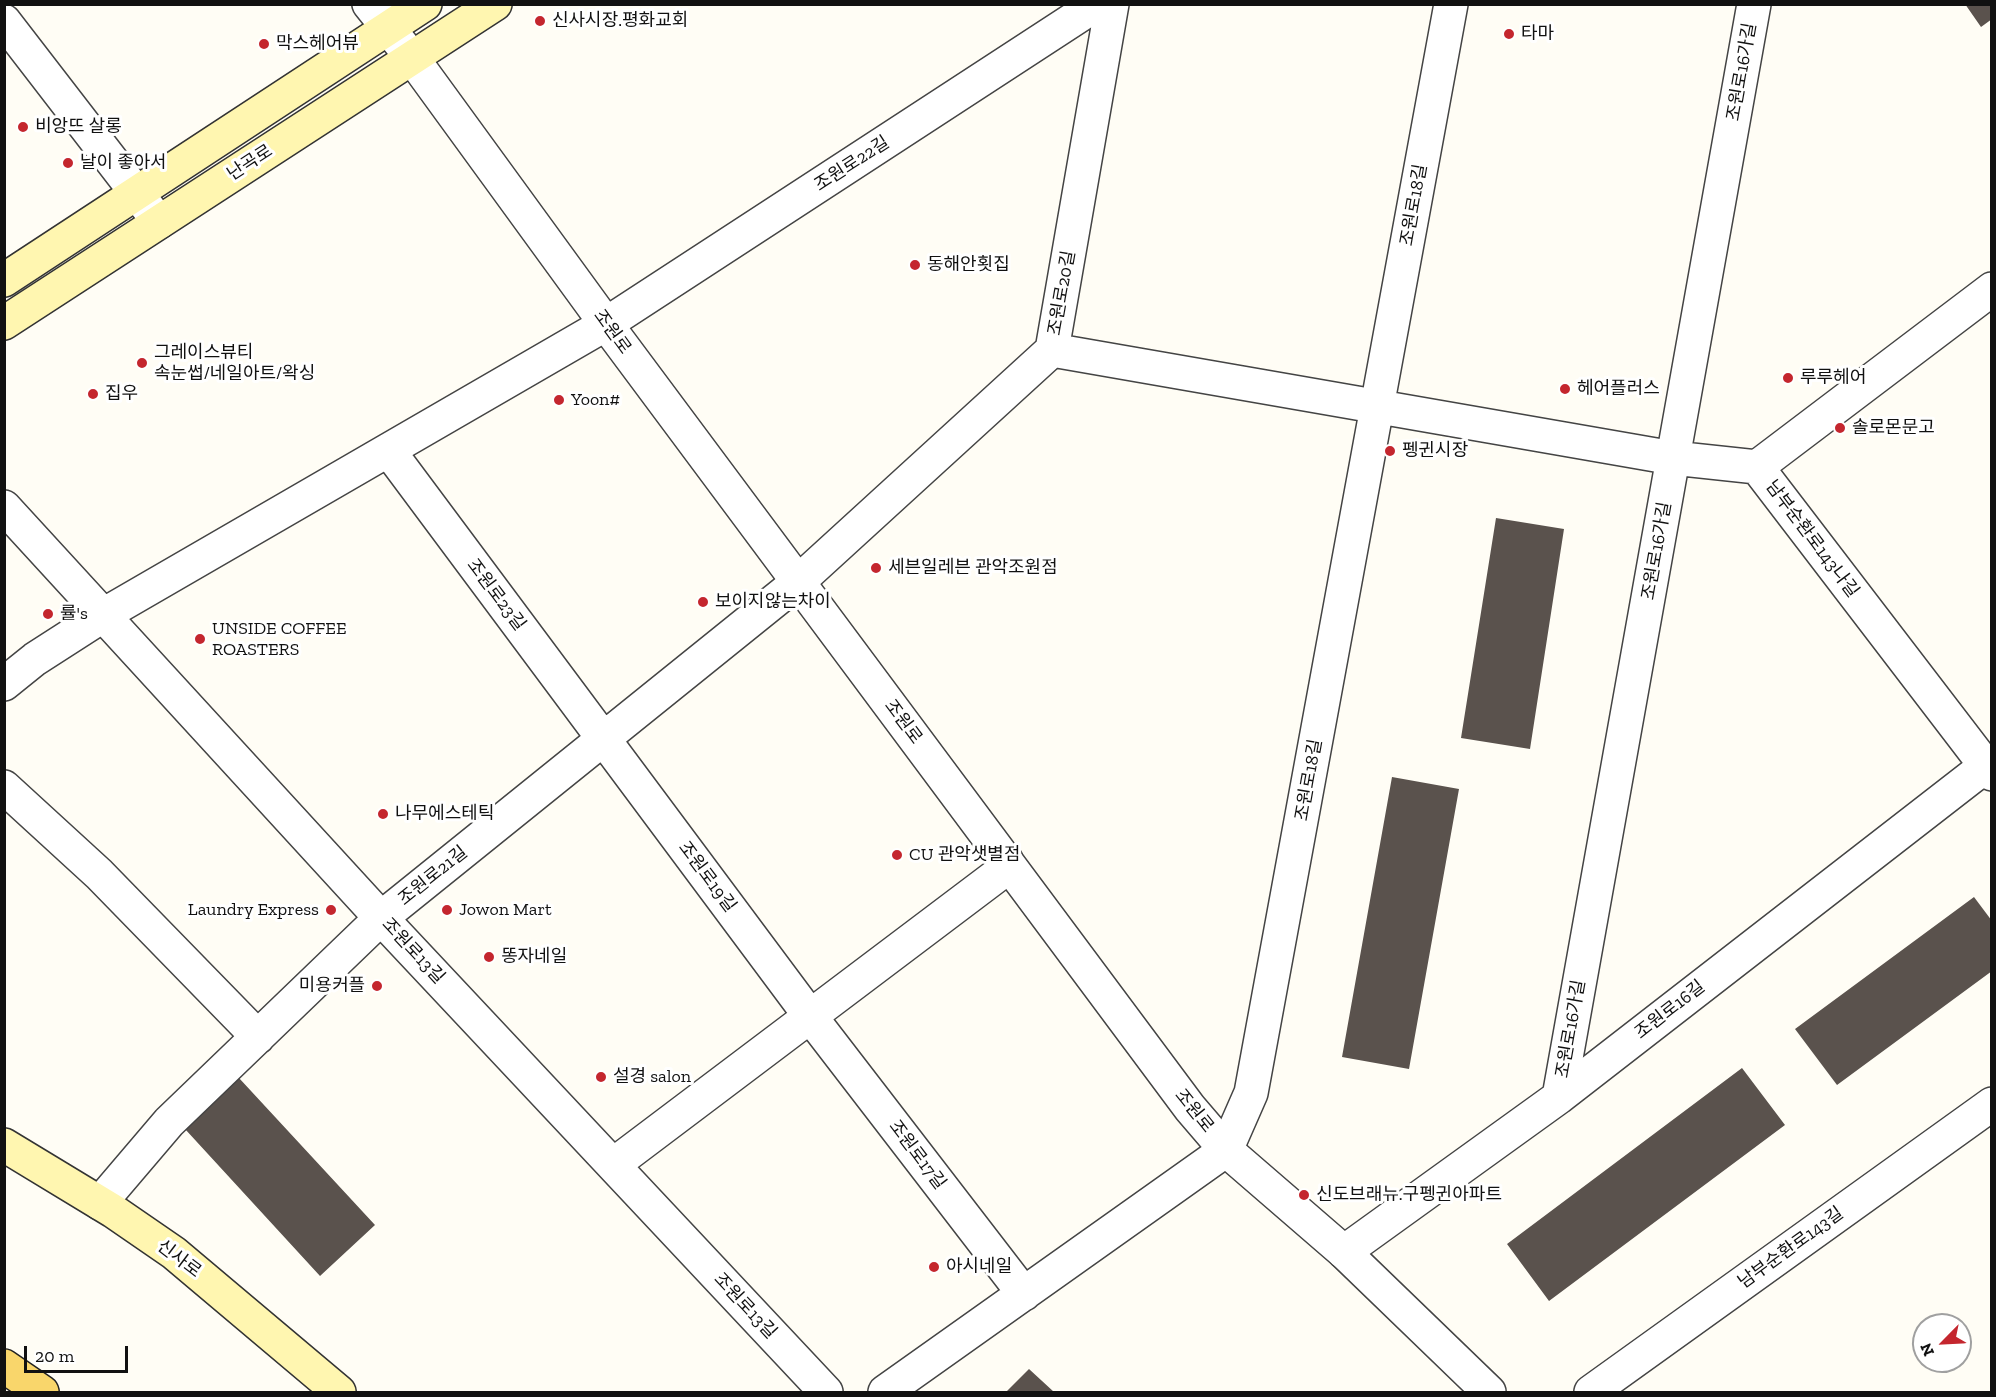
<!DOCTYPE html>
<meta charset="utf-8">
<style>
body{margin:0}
#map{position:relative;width:1996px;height:1397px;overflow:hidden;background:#fffdf5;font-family:"Zilla Slab",serif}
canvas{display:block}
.frame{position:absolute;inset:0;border:6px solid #111;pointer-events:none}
.north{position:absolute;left:1912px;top:1313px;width:60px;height:60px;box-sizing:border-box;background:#fff;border:2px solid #a0a0a0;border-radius:50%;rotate:246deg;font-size:16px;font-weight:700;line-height:24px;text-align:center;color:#111}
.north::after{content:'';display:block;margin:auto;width:21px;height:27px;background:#c4262e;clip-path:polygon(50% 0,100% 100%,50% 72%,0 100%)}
.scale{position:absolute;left:24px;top:1346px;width:104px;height:27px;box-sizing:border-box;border:3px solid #111;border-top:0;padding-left:8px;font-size:18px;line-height:21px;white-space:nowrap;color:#111;-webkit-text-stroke:4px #fff;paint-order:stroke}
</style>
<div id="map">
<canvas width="1996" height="1397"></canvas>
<div class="frame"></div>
<div class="north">N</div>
<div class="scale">20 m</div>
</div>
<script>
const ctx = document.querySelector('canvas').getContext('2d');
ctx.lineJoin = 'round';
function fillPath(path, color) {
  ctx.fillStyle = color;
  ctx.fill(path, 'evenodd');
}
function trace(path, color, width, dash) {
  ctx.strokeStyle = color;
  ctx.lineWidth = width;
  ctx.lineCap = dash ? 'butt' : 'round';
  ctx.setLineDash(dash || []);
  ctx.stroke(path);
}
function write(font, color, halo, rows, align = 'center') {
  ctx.font = font + ' "Zilla Slab","Noto Sans KR",serif';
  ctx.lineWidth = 6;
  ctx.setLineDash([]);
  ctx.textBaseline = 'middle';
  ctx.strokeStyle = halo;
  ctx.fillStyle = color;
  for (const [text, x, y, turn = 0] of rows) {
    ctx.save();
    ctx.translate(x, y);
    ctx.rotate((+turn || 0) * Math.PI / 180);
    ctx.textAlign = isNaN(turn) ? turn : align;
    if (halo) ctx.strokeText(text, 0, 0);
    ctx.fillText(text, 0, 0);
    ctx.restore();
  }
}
const building = new Path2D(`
 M1965,4h27v15l-11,8z
 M1496,518l68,11 -34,220 -69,-11z
 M1392,777l67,12 -50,280 -67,-12z
 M1974,897l18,24v50l-155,114 -42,-56z
 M1742,1068l43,57 -236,176 -42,-57z
 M239,1078l136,147 -55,51 -135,-147z
 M1029,1369l25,23h-48z`);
const minor = new Path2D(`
 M4,21l155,201
 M1052,350l621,108 84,9 235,307
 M389,451l421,565 214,278
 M1757,467l235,-178
 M4,507l377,411 445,474
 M4,684l31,-25 70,-45 501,-290 491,-320
 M4,787l95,87 159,163
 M1559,1097l195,-1093
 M613,1165l387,-292 6,-13
 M100,1203l69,-81 212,-204 417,-336 254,-232 60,-346
 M1344,1252l215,-155 433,-336
 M885,1392l341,-242 25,-57 200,-1089
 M1591,1392l401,-288`);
const tertiary = new Path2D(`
 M369,4l44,55 193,265 584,784 36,42 118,102 145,140`);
const secondary = new Path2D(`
 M4,280l421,-276
 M4,323l491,-319
 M4,1145l109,66 61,42 165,139`);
const primary = new Path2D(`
 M4,1366l38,26`);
const markers = [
 [540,21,6,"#c4262e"],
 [1509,34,6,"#c4262e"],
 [264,44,6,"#c4262e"],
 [23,127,6,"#c4262e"],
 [68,163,6,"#c4262e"],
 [915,265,6,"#c4262e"],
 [142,363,6,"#c4262e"],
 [1788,378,6,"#c4262e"],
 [1565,389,6,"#c4262e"],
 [93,394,6,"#c4262e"],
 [559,400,6,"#c4262e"],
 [1840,428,6,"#c4262e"],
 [1390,451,6,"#c4262e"],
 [876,568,6,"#c4262e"],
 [703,602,6,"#c4262e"],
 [48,614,6,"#c4262e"],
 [200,639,6,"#c4262e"],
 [383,814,6,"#c4262e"],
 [897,855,6,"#c4262e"],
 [331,910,6,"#c4262e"],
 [447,910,6,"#c4262e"],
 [489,957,6,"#c4262e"],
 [377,986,6,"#c4262e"],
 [601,1077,6,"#c4262e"],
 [1304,1195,6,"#c4262e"],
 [934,1267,6,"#c4262e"]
];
const poiNames = [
 ["신사시장.평화교회",552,21],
 ["타마",1521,34],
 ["막스헤어뷰",276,44],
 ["비앙뜨 살롱",35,127],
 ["날이 좋아서",80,163],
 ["동해안횟집",927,265],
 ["그레이스뷰티",154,353],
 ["속눈썹/네일아트/왁싱",154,374],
 ["루루헤어",1800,378],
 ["헤어플러스",1577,389],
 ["집우",105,394],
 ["Yoon#",571,400],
 ["솔로몬문고",1852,428],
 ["펭귄시장",1402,451],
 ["세븐일레븐 관악조원점",888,568],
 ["보이지않는차이",715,602],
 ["률's",60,614],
 ["UNSIDE COFFEE",212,629],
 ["ROASTERS",212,650],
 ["나무에스테틱",395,814],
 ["CU 관악샛별점",909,855],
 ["Laundry Express",319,910,"right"],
 ["Jowon Mart",459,910],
 ["똥자네일",501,957],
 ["미용커플",365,986,"right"],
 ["설경 salon",613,1077],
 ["신도브래뉴.구펭귄아파트",1316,1195],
 ["아시네일",946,1267]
];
const streetNames = [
 ["조원로16가길",1742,72,-80],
 ["난곡로",250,163,-33],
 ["조원로22길",852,164,-33],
 ["조원로18길",1414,205,-80],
 ["조원로20길",1062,293,-80],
 ["조원로",612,332,54],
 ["남부순환로143나길",1812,539,53],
 ["조원로16가길",1657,551,-80],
 ["조원로23길",496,595,53],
 ["조원로",903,722,53],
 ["조원로18길",1309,780,-80],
 ["조원로21길",433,876,-39],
 ["조원로19길",707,877,53],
 ["조원로13길",413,951,47],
 ["조원로16길",1670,1010,-38],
 ["조원로16가길",1571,1029,-80],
 ["조원로",1194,1111,51],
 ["조원로17길",917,1155,53],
 ["남부순환로143길",1791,1248,-36],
 ["신사로",179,1259,37],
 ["조원로13길",745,1306,47]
];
fillPath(building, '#5a524d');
trace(minor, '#444', 36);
trace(tertiary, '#444', 36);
trace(secondary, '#333', 36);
trace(primary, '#222', 36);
trace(minor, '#fff', 33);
trace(tertiary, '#fff', 33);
trace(secondary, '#fff6b0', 33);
trace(primary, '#f9d66b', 33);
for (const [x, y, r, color] of markers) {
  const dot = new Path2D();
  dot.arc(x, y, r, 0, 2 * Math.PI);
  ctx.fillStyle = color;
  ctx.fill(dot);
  trace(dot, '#fff', 2);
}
write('18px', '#111', '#fff', poiNames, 'left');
write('18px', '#111', '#fff', streetNames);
</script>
